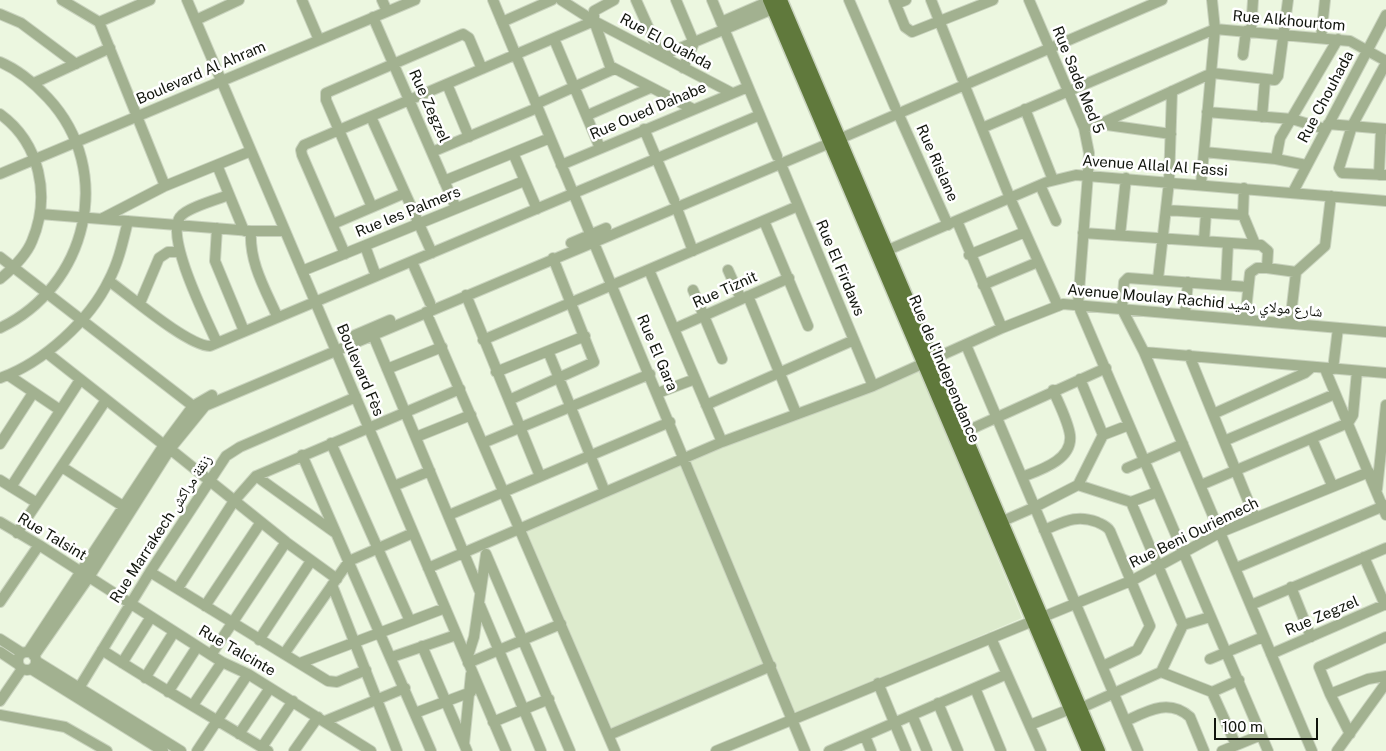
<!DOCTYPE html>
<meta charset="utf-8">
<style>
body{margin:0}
#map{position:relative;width:1386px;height:751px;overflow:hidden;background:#ecf7e0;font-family:"Public Sans",sans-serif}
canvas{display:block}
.scale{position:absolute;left:1214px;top:718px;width:104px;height:22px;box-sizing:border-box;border:2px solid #11150d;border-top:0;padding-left:6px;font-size:15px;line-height:18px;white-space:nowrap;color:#11150d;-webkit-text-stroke:4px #fff;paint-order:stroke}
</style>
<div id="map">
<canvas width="1386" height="751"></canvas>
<div class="scale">100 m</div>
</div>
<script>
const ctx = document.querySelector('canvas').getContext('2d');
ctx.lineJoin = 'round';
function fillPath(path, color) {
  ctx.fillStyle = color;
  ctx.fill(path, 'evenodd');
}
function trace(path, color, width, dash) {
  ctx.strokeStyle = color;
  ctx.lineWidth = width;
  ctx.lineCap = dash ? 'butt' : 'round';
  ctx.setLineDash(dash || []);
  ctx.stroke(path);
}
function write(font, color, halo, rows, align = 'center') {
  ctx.font = font + ' "Public Sans","Noto Naskh Arabic",sans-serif';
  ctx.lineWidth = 5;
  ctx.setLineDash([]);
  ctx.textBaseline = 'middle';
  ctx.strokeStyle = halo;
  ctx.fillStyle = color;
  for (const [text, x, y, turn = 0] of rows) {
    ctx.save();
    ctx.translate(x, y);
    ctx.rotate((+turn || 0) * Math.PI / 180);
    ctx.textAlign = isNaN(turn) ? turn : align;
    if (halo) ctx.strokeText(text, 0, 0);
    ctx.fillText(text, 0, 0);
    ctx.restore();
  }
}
const built = new Path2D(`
 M920,370l102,248 -227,97 -22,-52 -166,71 -87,-205 166,-70z`);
const minor = new Path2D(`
 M62,0l37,22 66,164
 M187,0l319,751
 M302,0l17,40
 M382,0l5,11
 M493,0l312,751
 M561,0l33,21 138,72
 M636,0l25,56 112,-47
 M676,0l18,43 -11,25
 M712,0l65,156
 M849,0l46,107
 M894,0l11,27 7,5 81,-32
 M931,0l31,78
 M1029,0l55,128 5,25 -1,21 -10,131 190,446
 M896,4l10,-4
 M0,14l21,9 55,41
 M373,17l83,191
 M196,20l43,-20
 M594,21l16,45 83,43
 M99,22l51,-22
 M502,22l50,-22
 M721,22l51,-22
 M1251,31l2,-31
 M1321,38l4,-38
 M554,39l46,109
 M1243,55l3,-24
 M0,62c19,8 35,22 48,36 68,73 39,189 -48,230
 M1386,63l-34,63 -13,42 3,5 44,2
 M34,83l76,-35
 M447,84l22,53
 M964,84l46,114 48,108
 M536,104l78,-35
 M1025,109l28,71
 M1207,112l85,7 33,10
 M898,113l50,112
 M0,114c40,29 51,82 32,127 -6,15 -20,28 -32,38
 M588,115l62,-27
 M371,117l61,136
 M1262,117l3,-37
 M1100,124l71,10
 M1328,124l58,5
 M982,128l233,-99 135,12 36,20
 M1084,128l16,-4 112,-51 63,7 3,-4 10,-76
 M644,129l30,71
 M432,152l105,-44
 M1204,152l72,7 30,6
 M513,153l24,56
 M1276,159l4,-21 58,-99
 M780,162l93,224
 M217,165l27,66
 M561,165l187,-78
 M0,174l415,-174
 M1379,175l2,-46
 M444,181l106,-43
 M1201,184l14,-155 -3,-29
 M1040,185l16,36
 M1244,188l-1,27 12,29
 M1293,192l93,-177
 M676,206l17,45
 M372,207l-46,-107v-7l137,-59 6,4 13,31
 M1166,210l77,5
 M40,214l211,17h34
 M103,218l62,-32 86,-35
 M764,221l44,105
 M957,221l45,107
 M333,224l72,-31
 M217,228l-2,33 29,70
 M251,231c-2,31 14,58 26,85
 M1083,233l178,12 7,6 -1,17 29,4 29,-26 6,-50
 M1120,235l6,-57
 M1204,241l2,-28
 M571,243l35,-15
 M365,246l11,30
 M881,253l166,-71 29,-7 310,26
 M345,254l-43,-99 -1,-5 3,-5 290,-124v-10l20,-11
 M969,255l56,-23
 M0,257l193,149
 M412,262l18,41
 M649,270l73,172
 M728,270l13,29
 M302,271l222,-90
 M1158,279l11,-97 3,-91
 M109,281c21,15 79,65 101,65l550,-231
 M983,285l55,-23
 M1226,285l2,-42
 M1248,287l-120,-9 -4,4 -2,27 22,43 168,399
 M693,290l29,69
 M466,295l74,181
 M748,296l48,117
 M140,303l19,-45 9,-6h11
 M426,312l189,439
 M1185,314l3,-32
 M1245,319l5,-46 7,-5h10
 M1290,323l6,-51
 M674,329l115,-51
 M355,335l35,-15
 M373,335l107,257
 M483,340l315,-134
 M217,343c-10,-23 -52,-105 -37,-126 6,-9 38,-18 49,-22
 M966,345l172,406
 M548,351l57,141
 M1144,352l242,21
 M47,353l117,92
 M1189,355l66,163
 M387,369l55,-22
 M1325,369l61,146
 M1333,369l5,-41
 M496,372l89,-36
 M8,375l52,35
 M0,378c43,-15 90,-58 109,-98 10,-19 14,-39 19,-59
 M1080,379l23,56
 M658,393l37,-14
 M509,400l85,-38 -41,-104
 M706,405l148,-65
 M1213,414l92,-41 7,-6
 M1129,425l-26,10 -25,50 53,17 26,-10
 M958,435l148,-67
 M416,437l55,-22
 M1312,439l20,46
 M1224,441l111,-47
 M331,443l79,178
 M483,443l167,-69
 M0,444l33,-51
 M170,449l116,93 51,37
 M302,455l129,296
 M62,467l67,43
 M1127,468l56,-24
 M256,476l78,56
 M1022,477c18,-7 51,-17 48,-42 -2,-14 -11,-31 -17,-45
 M0,480l37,23
 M1201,485l147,-62 5,-8 4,-44
 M394,486l36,-15
 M11,487l69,-107
 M1377,489l9,-84
 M1131,502l52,123
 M449,515l221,-93
 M0,522l39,23 183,117 26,12 123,77
 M996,524l39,-17 43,-22
 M1044,530c20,-8 32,-16 53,-8 6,3 10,4 13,9l40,95 -13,24 -34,16
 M17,533l89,-133
 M486,554l84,197
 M1364,557l21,48
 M428,568l294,-126 151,-56 129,-58 61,-24 323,28
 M1236,568l150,-63
 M150,572l178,109 9,1 29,-12
 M332,585l65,166
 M1291,587l20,50
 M178,588l56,-87 22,-25 204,-87
 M0,602l39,-57
 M479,603l62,148
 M1251,605l135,-57
 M205,606l56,-84
 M1210,617l-27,8 -22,47 51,20 27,-12
 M991,638l50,113
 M0,639l22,14
 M259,640l52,-79
 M422,646l45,105
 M102,650c54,35 110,67 166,101
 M0,652l18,12
 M28,652l136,-207 29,-39 19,-11
 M18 661a9 9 0 1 1 18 0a9 9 0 1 1-18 0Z
 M284,654l65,-93 64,-28
 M1271,654l115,-50
 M211,655l75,-113
 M34,656l55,-79 81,-128 35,-43 625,-263 332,-143
 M392,657l64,-22
 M467,659l7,-22 12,-83
 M1210,659l53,-22
 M36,661l145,90
 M122,663l29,-46
 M300,663l145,-55
 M468,663l93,-39
 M31,669l132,82
 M145,678l29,-46
 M878,683l28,68
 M79,688l71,-116 76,-116 14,-9 116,-50
 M975,688l26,63
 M168,692l29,-45
 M1212,692l24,53
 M1330,694l38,-15 18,-3
 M0,701l22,-32
 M938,703l20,48
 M193,705l29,-43
 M1081,708l80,-36
 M415,713l56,-21
 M0,715l65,12 42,24
 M912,715l15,36
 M325,721l80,-33
 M1126,721c21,-10 43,-23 64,-4l14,34
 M493,722l56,-23
 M1030,725l40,-16
 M239,734l31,-46
 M1350,734l-20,-40 -11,-27 67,-30
 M609,735l162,-69
 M865,736l6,15
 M464,744l7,-70
 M262,747l31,-46
 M197,751l51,-77
 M294,751l24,-34
 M716,751l417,-171 88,-48 148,-60
 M829,751l178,-77
 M1222,751l39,-16
 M1337,751l49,-68`);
const major = new Path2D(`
 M769,0l319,751
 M781,0l318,751`);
const streetNames = [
 ["Rue Alkhourtom",1289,21,5],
 ["Rue El Ouahda",666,42,28],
 ["Boulevard Al Ahram",201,73,-23],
 ["Rue Sade Med 5",1078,80,68],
 ["Rue Chouhada",1326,97,-62],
 ["Rue Zegzel",429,106,66],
 ["Rue Oued Dahabe",648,111,-23],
 ["Rue Rislane",937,163,66],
 ["Avenue Allal Al Fassi",1155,166,4],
 ["Rue les Palmers",408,212,-22],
 ["Rue El Firdaws",840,268,67],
 ["Rue Tiznit",725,290,-24],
 ["Avenue Moulay Rachid شارع مولاي رشيد",1195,301,5],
 ["Rue El Gara",657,353,67],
 ["Rue de l'Independance",944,369,67],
 ["Boulevard Fès",360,370,67],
 ["Rue Marrakech زنقة مراكش",161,529,-57],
 ["Rue Beni Ouriemech",1194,533,-26],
 ["Rue Talsint",52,537,31],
 ["Rue Zegzel",1322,616,-23],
 ["Rue Talcinte",237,651,30]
];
fillPath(built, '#ddebcd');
trace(minor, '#c9d3be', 12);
trace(major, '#c9d3be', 15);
trace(minor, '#a2b190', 10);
trace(major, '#60793c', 12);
write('15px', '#11150d', '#fff', streetNames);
</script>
